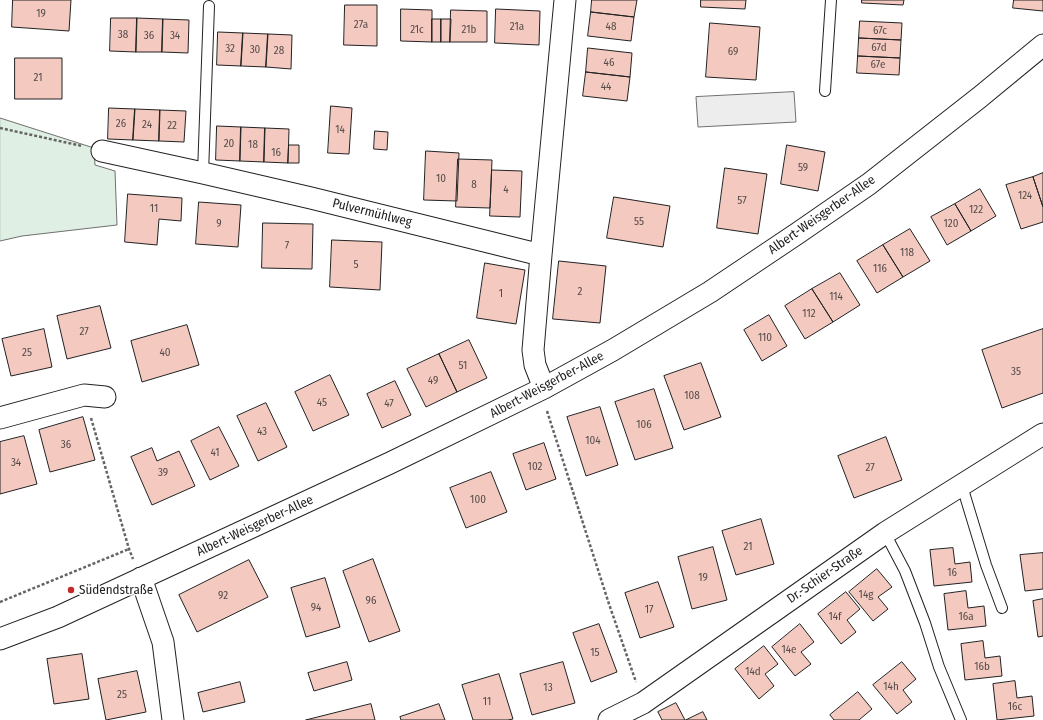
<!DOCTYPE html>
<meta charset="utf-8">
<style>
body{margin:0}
canvas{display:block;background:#fff}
</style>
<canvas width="1043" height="720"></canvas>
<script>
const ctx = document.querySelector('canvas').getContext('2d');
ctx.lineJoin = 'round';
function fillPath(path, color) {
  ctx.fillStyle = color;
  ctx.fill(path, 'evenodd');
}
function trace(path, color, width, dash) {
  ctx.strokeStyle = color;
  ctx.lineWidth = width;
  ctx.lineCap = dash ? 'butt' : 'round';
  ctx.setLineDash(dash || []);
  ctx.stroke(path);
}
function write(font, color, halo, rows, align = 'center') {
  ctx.font = font + ' "Fira Sans Condensed",sans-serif';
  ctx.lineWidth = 3;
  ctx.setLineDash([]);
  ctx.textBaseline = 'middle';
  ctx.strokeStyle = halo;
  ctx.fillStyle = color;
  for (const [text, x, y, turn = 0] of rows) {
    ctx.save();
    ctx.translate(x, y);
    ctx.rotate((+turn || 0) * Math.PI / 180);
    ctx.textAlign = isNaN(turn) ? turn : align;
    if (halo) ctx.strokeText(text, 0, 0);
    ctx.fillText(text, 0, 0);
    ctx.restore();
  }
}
const green = new Path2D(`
 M0,118l94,30 1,17 20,6 2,54 -95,11 -22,5z`);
const parking = new Path2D(`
 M794,92l2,30 -98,5 -2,-30z`);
const building = new Path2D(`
 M13,0h58l-2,31 -57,-4z
 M592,0h45l-3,17 -43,-5z
 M701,0h45l-1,9 -44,-2z
 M862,0h42l-1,5 -41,-2z
 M1014,0h29v11l-30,-3z
 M345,5h32v41l-33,-1z
 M401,9l31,1v32l-31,-1z
 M496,9l44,2 -1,34 -44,-2z
 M451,10l36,1v31h-37z
 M591,12l43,5 -3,24 -43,-5z
 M111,18h26l-1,34 -26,-1z
 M137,18l26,1 -1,33h-26z
 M163,19l26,1 -1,33 -26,-1z
 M432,19h9v23h-9z
 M441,19h10l-1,23h-9z
 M860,21l42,2 -1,17 -42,-2z
 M710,23l50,4 -4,53 -50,-3z
 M218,32l25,1 -2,33 -24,-1z
 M243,33l25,1 -2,33 -25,-1z
 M268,34l24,1 -1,34 -25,-2z
 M859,38l42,2 -1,18 -42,-2z
 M588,48l44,5 -2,24 -44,-5z
 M858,56l42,2 -1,17 -42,-2z
 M15,58h47v41h-47z
 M586,72l44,5 -3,24 -44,-5z
 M331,106l21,2 -3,46 -21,-1z
 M109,108l26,1 -2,31 -25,-1z
 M135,109l25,1 -1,31 -26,-1z
 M160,110l26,1 -2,31 -25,-1z
 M217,126l24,1 -1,34 -24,-1z
 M241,127l24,1 -1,34 -24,-1z
 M265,128l24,1 -1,34 -24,-1z
 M375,131l13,1 -1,18 -13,-1z
 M289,145h10v18h-11z
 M787,145l38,7 -7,39 -37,-7z
 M426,151l33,2 -2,48 -33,-1z
 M458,159l34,1 -2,48 -34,-1z
 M725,168l42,6 -9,60 -41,-6z
 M492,170l30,1 -2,46 -30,-1z
 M1043,173v34l-10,-30z
 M1033,177l10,30v15l-22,7 -15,-44z
 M980,189l16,27 -25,15 -16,-27z
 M128,194l54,4 -1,23 -22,-2 -2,26 -32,-3z
 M614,197l56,9 -7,41 -56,-9z
 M199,202l42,3 -3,42 -42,-3z
 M955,204l16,27 -24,14 -16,-28z
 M263,223l50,1 -1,45 -50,-1z
 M910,229l20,32 -27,16 -20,-32z
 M332,240l50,2 -2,48 -50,-3z
 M883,245l20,32 -26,16 -20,-32z
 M559,261l47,5 -6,57 -47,-4z
 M485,263l40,7 -9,54 -39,-6z
 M840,273l20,32 -27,17 -21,-33z
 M812,289l21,33 -28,17 -20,-33z
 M100,306l11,42 -44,11 -10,-43z
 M769,315l18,31 -25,15 -18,-31z
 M187,325l12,40 -57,17 -11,-41z
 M44,329l8,38 -41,9 -9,-37z
 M1043,329v64l-41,15 -20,-58z
 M469,340l18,38 -30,14 -18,-38z
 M439,354l18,38 -31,15 -19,-38z
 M701,363l20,54 -37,13 -20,-54z
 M330,375l19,40 -36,16 -18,-39z
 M395,381l16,34 -29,13 -15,-34z
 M654,389l19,59 -38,12 -20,-58z
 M266,403l21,44 -29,14 -21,-45z
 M600,407l18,58 -32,11 -19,-59z
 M83,417l12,43 -45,12 -11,-42z
 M219,427l20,39 -29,14 -19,-39z
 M24,436l13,48 -37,10v-52z
 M886,437l16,43 -48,18 -16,-42z
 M544,443l12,36 -30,11 -13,-36z
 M152,448l5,13 22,-10 16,35 -43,19 -21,-48z
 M491,472l16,40 -41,16 -16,-40z
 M761,519l13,45 -38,11 -14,-44z
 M713,547l14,53 -35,9 -14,-52z
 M953,548l2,16 15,-2 2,20 -38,4 -4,-36z
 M1043,553v36l-18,2 -5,-36z
 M373,559l27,72 -31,11 -26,-71z
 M249,560l19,37 -71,35 -18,-37z
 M877,569l15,18 -14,10 10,12 -15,12 -24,-29z
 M325,578l15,49 -34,10 -15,-49z
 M658,582l16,45 -34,11 -15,-45z
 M966,591l2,17 16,-2 2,20 -38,4 -4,-36z
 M846,592l14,17 -13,11 9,12 -15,12 -23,-30z
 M1043,599v37l-5,1 -5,-36z
 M599,624l18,48 -26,10 -18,-49z
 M800,624l14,18 -13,10 10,12 -16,12 -23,-29z
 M983,641l2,17 15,-2 2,20 -37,4 -4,-36z
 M764,646l14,18 -13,10 9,12 -15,13 -24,-30z
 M82,654l7,45 -35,5 -7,-45z
 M347,662l5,18 -38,11 -6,-18z
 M563,662l12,41 -43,12 -12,-41z
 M902,662l14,17 -13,11 9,12 -15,12 -24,-29z
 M137,671l9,41 -40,8 -8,-41z
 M499,674l14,45 -5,1h-35l-11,-35z
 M1015,681l2,17 15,-2 2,20 -37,4 -4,-36z
 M240,682l5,20 -42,10 -5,-19z
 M858,692l14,17 -13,11h-25l-4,-5z
 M676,703l9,17h-23l-4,-8z
 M371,704l4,16h-69z
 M439,704l6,16h-44l-1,-3z
 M703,712l4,8h-21z`);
const path = new Path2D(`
 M0,128l82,18
 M547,411l62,193 27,78
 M91,418l38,131 4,10
 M0,602l129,-53`);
const lane = new Path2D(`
 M825,91l6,-91
 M203,173l6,-167
 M962,486l24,79 16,43
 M885,533l20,38 20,52 14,44 22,53`);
const street = new Path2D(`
 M102,151l101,22 108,25 230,57 24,-255
 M541,255l-8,95 2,15 9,23
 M0,418l84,-23 21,2
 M141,578l22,64 10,78
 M0,639l58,-22 332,-154 154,-75 69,-38 97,-58 88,-59 71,-49 111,-87 63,-52
 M609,720l34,-17 242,-170 158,-99`);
const markers = [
 [71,590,4,"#c62828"]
];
const numberNames = [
 ["19",41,14],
 ["27a",361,25],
 ["21a",517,27],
 ["48",611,27],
 ["21c",417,30],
 ["21b",469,30],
 ["67c",880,31],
 ["38",123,35],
 ["36",149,36],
 ["34",175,36],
 ["67d",879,48],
 ["32",230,49],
 ["30",255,50],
 ["28",279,51],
 ["69",733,52],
 ["46",609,63],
 ["67e",878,65],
 ["21",38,78],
 ["44",606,87],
 ["26",121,124],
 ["24",147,125],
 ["22",172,126],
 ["14",340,130],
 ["20",229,144],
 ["18",253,145],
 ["16",276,153],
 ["59",803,168],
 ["10",441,179],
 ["8",474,185],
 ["4",506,190],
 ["124",1025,196],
 ["57",742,201],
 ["11",154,209],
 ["122",976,210],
 ["55",639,222],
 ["9",219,224],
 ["120",951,224],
 ["7",287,246],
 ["118",907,253],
 ["5",356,265],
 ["116",880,269],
 ["2",580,292],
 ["1",501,294],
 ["114",836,297],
 ["112",809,314],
 ["27",84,332],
 ["110",765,338],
 ["25",27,353],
 ["40",165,353],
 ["51",463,366],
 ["35",1016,372],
 ["49",433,381],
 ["108",692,396],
 ["45",322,403],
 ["47",389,404],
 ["106",644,425],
 ["43",262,432],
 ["104",593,441],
 ["36",66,445],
 ["41",215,453],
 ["34",16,463],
 ["102",535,467],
 ["27",870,468],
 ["39",163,473],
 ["100",478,500],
 ["21",748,547],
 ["16",952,573],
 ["19",703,578],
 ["14g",866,595],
 ["92",223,596],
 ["96",371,601],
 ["94",316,608],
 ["17",649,610],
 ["14f",835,617],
 ["16a",966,617],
 ["14e",789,650],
 ["15",595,653],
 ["16b",982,667],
 ["14d",753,672],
 ["14h",891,687],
 ["13",548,688],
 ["25",122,695],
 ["11",487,702],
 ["16c",1015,707]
];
const streetNames = [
 ["Pulvermühlweg",372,213,14],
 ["Albert-Weisgerber-Allee",822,215,-35],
 ["Albert-Weisgerber-Allee",547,385,-28],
 ["Albert-Weisgerber-Allee",255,526,-25],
 ["Dr.-Schier-Straße",825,575,-35]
];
const poiNames = [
 ["Südendstraße",79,590]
];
fillPath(green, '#e0efe3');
trace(green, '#6f6f6f', 1);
fillPath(parking, '#ededed');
trace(parking, '#6f6f6f', 1);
fillPath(building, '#f3c9c0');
trace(building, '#222', 1);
trace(lane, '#222', 12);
trace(street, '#222', 23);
trace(path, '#646464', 2.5, [3, 2]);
trace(lane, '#fff', 10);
trace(street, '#fff', 21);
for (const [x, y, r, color] of markers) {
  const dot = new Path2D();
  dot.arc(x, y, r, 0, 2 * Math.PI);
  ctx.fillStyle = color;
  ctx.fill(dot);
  trace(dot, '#fff', 1.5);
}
write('11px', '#564c4a', null, numberNames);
write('13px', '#222', '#fff', streetNames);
write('13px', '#222', '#fff', poiNames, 'left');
</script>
